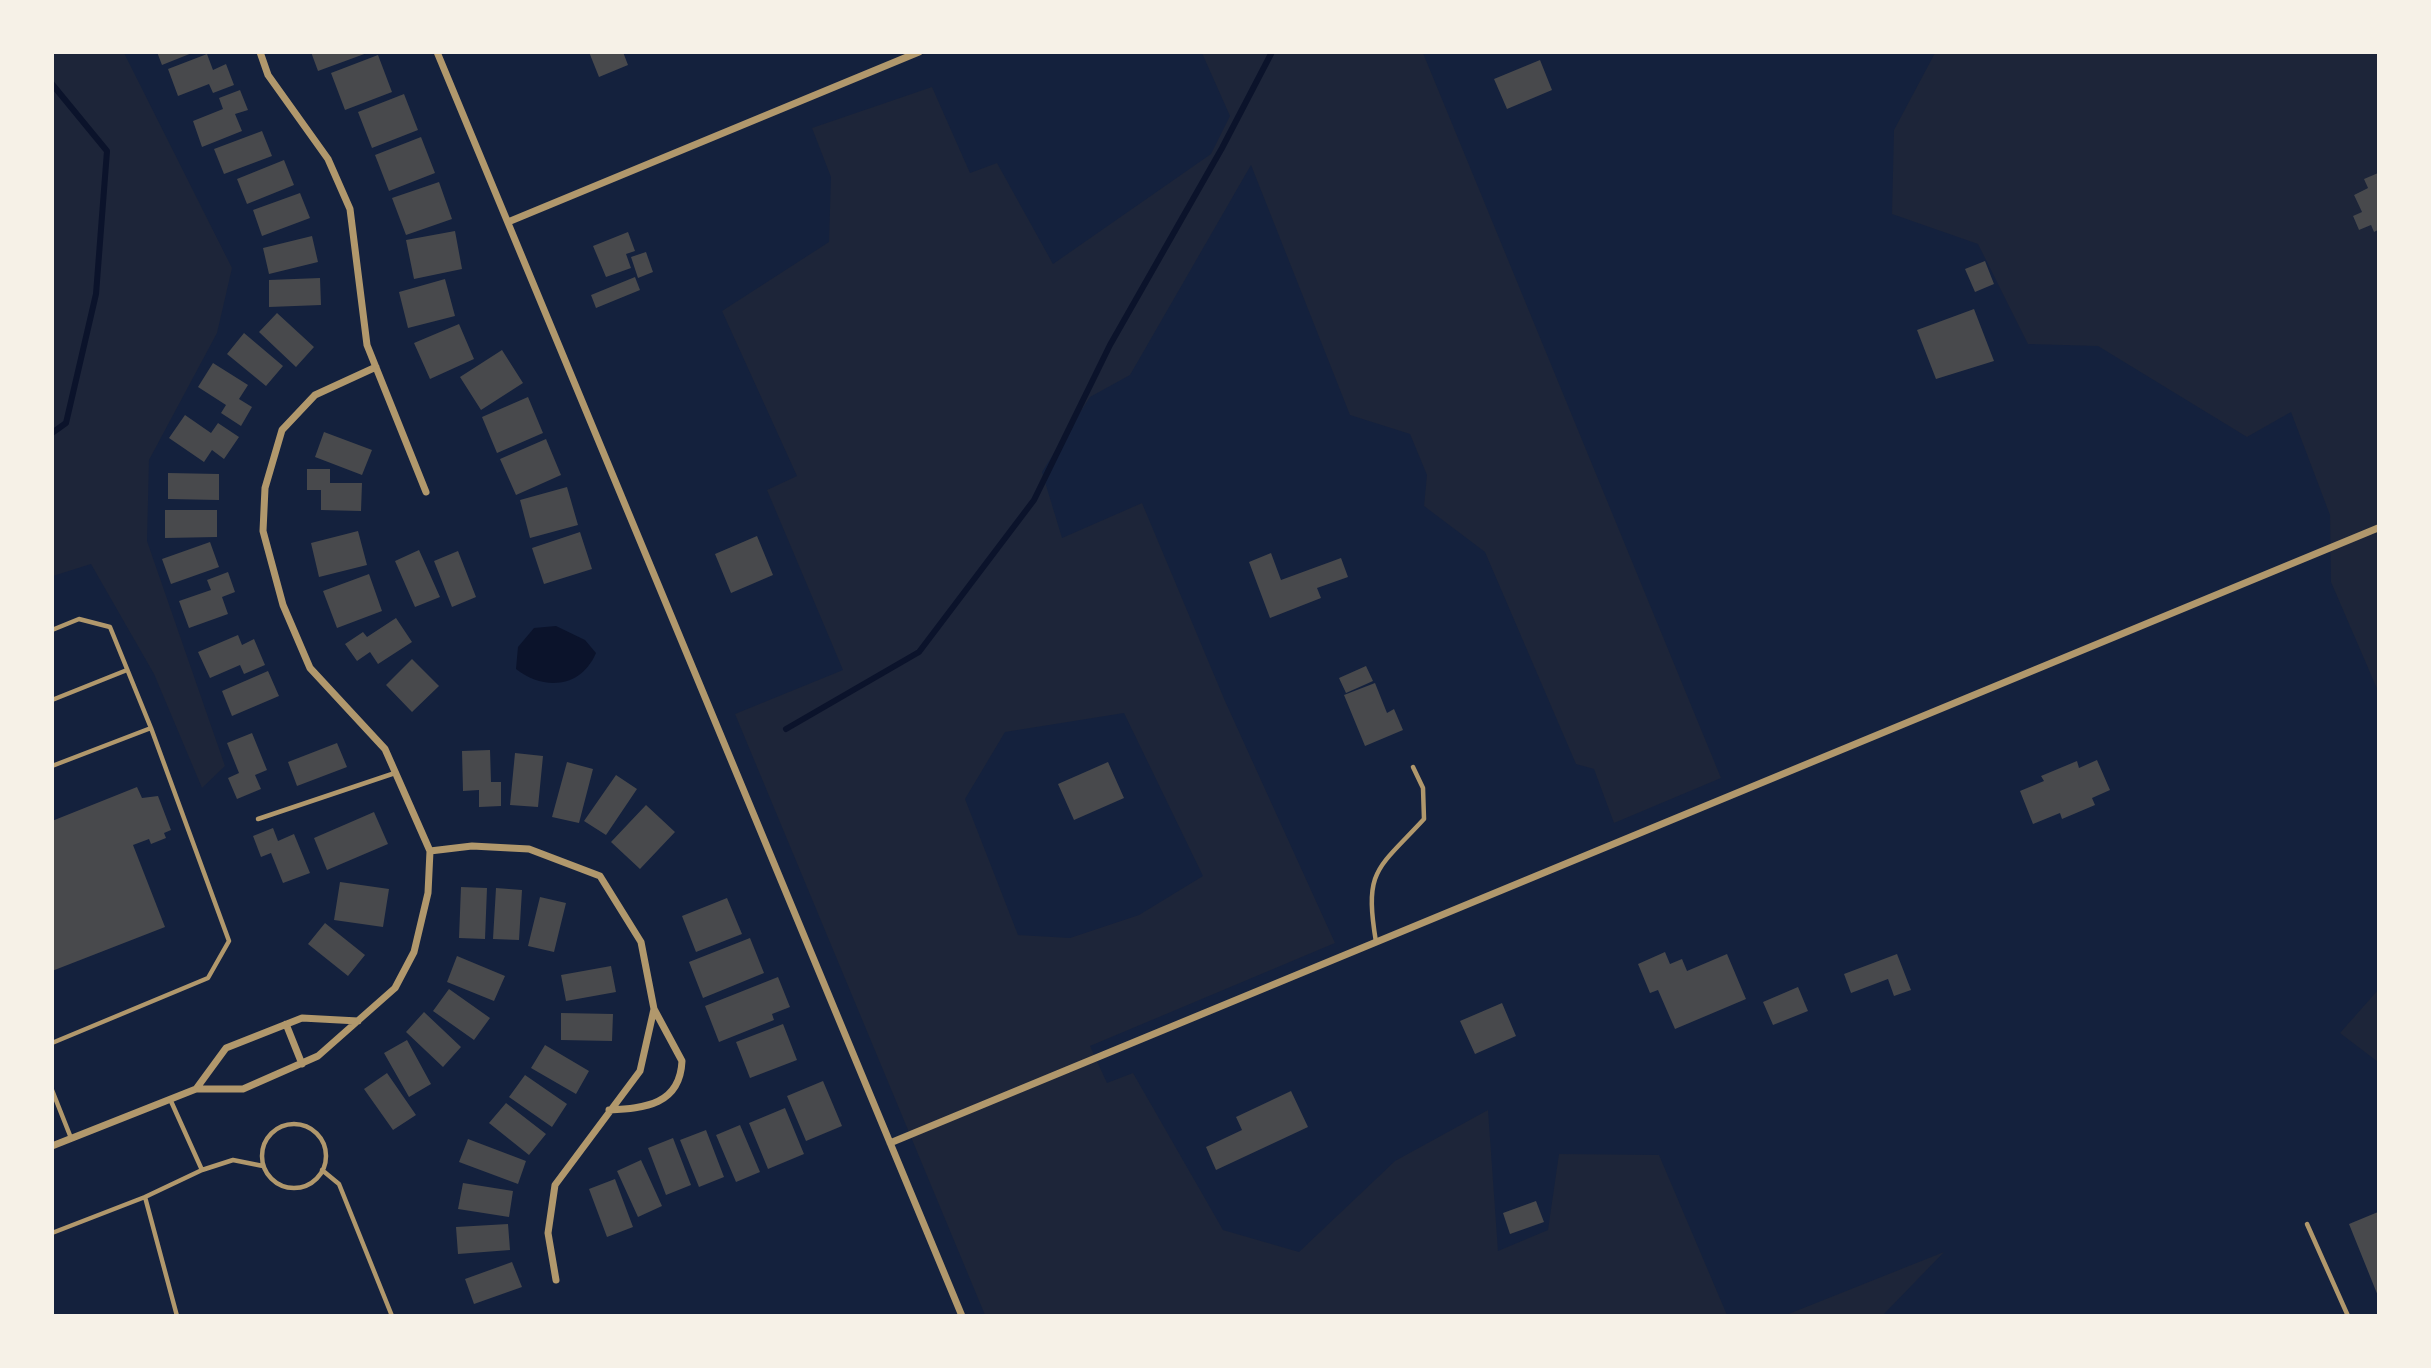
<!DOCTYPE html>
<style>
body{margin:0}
#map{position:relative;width:2431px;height:1368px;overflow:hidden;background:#14213d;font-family:"Source Sans 3",sans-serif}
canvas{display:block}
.frame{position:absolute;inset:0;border:54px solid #f6f1e7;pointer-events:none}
</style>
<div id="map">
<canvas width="2431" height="1368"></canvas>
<div class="frame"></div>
</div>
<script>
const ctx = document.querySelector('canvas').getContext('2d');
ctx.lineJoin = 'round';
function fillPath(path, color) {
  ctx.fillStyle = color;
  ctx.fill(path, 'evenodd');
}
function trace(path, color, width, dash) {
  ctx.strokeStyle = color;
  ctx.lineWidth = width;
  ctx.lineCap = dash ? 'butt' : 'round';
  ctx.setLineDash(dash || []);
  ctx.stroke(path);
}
const green = new Path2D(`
 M52,53h72l108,215 -15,65 -68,127 -2,81 78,225 -23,22 -48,-114 -63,-110 -38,12z
 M1202,53h221l298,725 -107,45 -20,-54 -18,-5 -91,-212 -61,-46 3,-31 -17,-41 -60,-19 -99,-250 -121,210 -40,22 -48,75 20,66 80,-35 83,198 110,242 -245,103 17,37 26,-10 90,157 76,22 96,-91 93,-51 10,141 50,-21 11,-76 100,1 68,160h-742l-250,-601 108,-44 -76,-180 30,-14 -75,-165 107,-69 2,-65 -19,-49 120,-41 38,86 27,-10 56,101 158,-110 19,-38zM1124,713l79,163 -64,39 -69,23 -52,-3 -53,-136 40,-67z
 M1935,53h443v120l-13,6 3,9 -14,7 8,17 -9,5 6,13 12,-5 3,7 4,-2v461l-47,-109 -1,-67 -39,-103 -44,25 -149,-91 -70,-2 -50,-100 -86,-30 2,-84z
 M2378,990v72l-38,-29z
 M1944,1252l-61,63h-97z`);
const water = new Path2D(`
 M556,626l29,14 11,13c-15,35 -52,38 -80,16l2,-22 16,-19z`);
const stream = new Path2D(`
 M52,84l55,67 -11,143 -30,129 -14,10
 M786,729l133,-77 115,-152 76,-155 112,-197 50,-96`);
const building = new Path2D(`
 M157,52h35v1l-30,12z
 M311,52h56v1l-49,18z
 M589,52h34l5,13 -29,12z
 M207,54l6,16 13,-6 8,21 -21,8 -4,-9 -31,12 -10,-27z
 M378,55l14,37 -47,18 -14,-37z
 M1540,60l12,30 -45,19 -13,-30z
 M240,90l8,20 -13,4 7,17 -40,16 -9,-26 30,-12 -4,-11z
 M404,94l14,36 -46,18 -14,-36z
 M262,131l10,25 -48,18 -10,-25z
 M421,137l14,36 -46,18 -14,-36z
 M284,160l10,25 -47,19 -10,-25z
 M2378,173v57l-4,2 -3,-7 -12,5 -6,-14 9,-4 -8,-17 14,-7 -4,-9z
 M439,182l13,37 -46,16 -14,-37z
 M300,193l10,25 -48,18 -9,-26z
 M455,231l7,38 -48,10 -8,-39z
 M628,232l7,19 -9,3 5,14 -25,9 -13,-31z
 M312,236l6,26 -49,12 -6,-26z
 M646,252l7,20 -15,6 -7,-21z
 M1985,261l9,23 -19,8 -10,-23z
 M635,277l5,13 -44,18 -5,-13z
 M320,278l1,27 -52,2v-27z
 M445,279l10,37 -47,12 -9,-36z
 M1974,309l20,52 -58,18 -19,-49z
 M277,313l37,34 -18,20 -37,-35z
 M459,324l15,35 -44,20 -16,-36z
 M244,333l39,33 -17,20 -39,-32z
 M502,350l21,33 -42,27 -21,-33z
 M213,363l35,22 -9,14 13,8 -11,19 -20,-13 5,-8 -28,-18z
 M528,397l15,36 -46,20 -15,-36z
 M185,415l26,18 7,-10 21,14 -15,22 -12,-9 -8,12 -35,-24z
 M324,432l48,18 -10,25 -47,-18z
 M546,439l15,36 -45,20 -16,-36z
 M307,469h23v14h32l-1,28 -40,-1v-20h-14z
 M168,473l51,1v26l-51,-1z
 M567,487l11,38 -48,13 -10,-38z
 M165,510h52v27l-52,1z
 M358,531l9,34 -48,12 -8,-34z
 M580,532l12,37 -48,15 -12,-36z
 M757,536l16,39 -42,18 -16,-39z
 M210,542l9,25 -48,17 -9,-25z
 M419,550l21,47 -25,10 -20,-46z
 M458,551l18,46 -24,10 -18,-46z
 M1271,553l10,27 60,-22 7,19 -31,11 4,10 -51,20 -21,-56z
 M228,572l7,20 -13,5 6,17 -39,14 -10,-27 32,-11 -4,-10z
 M369,574l13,37 -45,17 -14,-37z
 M396,618l16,24 -34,22 -8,-12 -13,9 -12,-17 18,-12 4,5z
 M238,635l4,10 12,-6 11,26 -21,9 -4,-9 -30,13 -12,-26z
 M412,659l27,27 -27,26 -26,-27z
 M1366,666l7,15 -27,12 -7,-15z
 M268,671l11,25 -47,20 -10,-25z
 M1375,683l12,30 7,-4 9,21 -38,16 -21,-51z
 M252,733l15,37 -12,5 6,14 -24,10 -9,-21 11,-5 -12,-30z
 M337,743l10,24 -50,19 -9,-24z
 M490,750l1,32h10v24l-22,1v-17l-16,1 -1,-40z
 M515,753l28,3 -5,51 -28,-2z
 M2097,760l13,30 -18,8 3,7 -33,14 -2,-6 -27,11 -13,-33 24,-10 -3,-5 36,-15 2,7z
 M567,762l26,7 -14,54 -27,-6z
 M1108,762l16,36 -50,22 -16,-36z
 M616,775l21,14 -31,46 -22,-14z
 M137,787l5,11 16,-2 13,34 -7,3 2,5 -15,6 -2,-5 -16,6 32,82 -113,44v-150z
 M646,805l29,27 -35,37 -29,-27z
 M374,812l14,32 -61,26 -13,-32z
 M273,828l5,13 16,-7 16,39 -27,10 -12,-30 -10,4 -8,-21z
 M340,882l49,7 -6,38 -49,-7z
 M461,887l26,1 -2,51 -26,-1z
 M496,888l26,2 -3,50 -26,-1z
 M540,897l26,6 -12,49 -26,-6z
 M727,898l15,36 -46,18 -14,-36z
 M325,923l40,32 -17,21 -40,-32z
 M750,938l14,35 -61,25 -14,-36z
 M1665,952l5,12 12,-5 5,12 40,-17 19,45 -71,30 -17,-39 -8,3 -12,-29z
 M1897,954l14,36 -17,6 -6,-17 -37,14 -7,-19z
 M457,956l48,20 -11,25 -47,-19z
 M611,966l5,26 -50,9 -5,-26z
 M778,977l12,30 -18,7 2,6 -55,22 -14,-36z
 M1798,987l10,24 -35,14 -10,-23z
 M449,989l41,29 -16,22 -41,-29z
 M1502,1003l14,33 -41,18 -15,-33z
 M424,1012l37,35 -18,20 -37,-35z
 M561,1013l52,1 -1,27 -51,-1z
 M783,1024l14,36 -47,18 -14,-36z
 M407,1040l24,44 -22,13 -25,-44z
 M545,1045l44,26 -13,23 -45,-26z
 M387,1073l29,42 -23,15 -29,-41z
 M525,1075l42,29 -15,23 -43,-30z
 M823,1081l19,45 -36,15 -19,-45z
 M1291,1091l17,36 -92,43 -10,-23 36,-17 -6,-13z
 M506,1103l40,31 -17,21 -40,-32z
 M785,1108l19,46 -36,15 -19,-46z
 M740,1125l20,47 -24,10 -20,-47z
 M706,1130l18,47 -25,10 -19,-47z
 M673,1138l18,47 -25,10 -18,-47z
 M468,1139l58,22 -8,23 -59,-22z
 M641,1160l21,46 -24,11 -21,-46z
 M615,1179l18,48 -26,10 -18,-48z
 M463,1183l50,8 -4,26 -51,-8z
 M1536,1201l8,21 -34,12 -7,-21z
 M2378,1212v84l-29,-72z
 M508,1224l2,26 -52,4 -2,-27z
 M512,1262l10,25 -48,17 -9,-25z`);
const service = new Path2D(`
 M52,630l27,-11 31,8 41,101
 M52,700l75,-30
 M52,766l99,-38 78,213 -21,37 -156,65
 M258,819l137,-46
 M1376,942c-12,-73 1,-72 48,-123l-1,-31 -10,-21
 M52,1090l19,48
 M170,1099l32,71 31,-10 30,6
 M262 1156a32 32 0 1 1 64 0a32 32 0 1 1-64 0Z
 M322,1170l17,14 53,132
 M2307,1224l41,92
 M52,1233l93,-36
 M177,1316l-32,-119 57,-27`);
const minor = new Path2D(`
 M260,52l8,23 60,84 22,50 17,136 59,147
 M437,52l525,1264
 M508,222l411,-170
 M430,851l42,-5 57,3 71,27 41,66 13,67 -14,62 -85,114 -7,48 8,47
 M286,1024l16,40
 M196,1089l30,-41 76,-30 56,3
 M609,1110c36,-2 71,-5 73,-49l-28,-52
 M890,1143l1488,-615
 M52,1146l144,-57h47l75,-33 77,-68 19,-36 14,-59 2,-42 -45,-102 -75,-81 -27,-63 -20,-74 2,-43 17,-58 33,-35 61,-28`);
fillPath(green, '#1d2539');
fillPath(water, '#0b132b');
trace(stream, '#0b132b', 6);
fillPath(building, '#48494c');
trace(service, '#b1986c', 4.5);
trace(minor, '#b1986c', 7);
</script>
